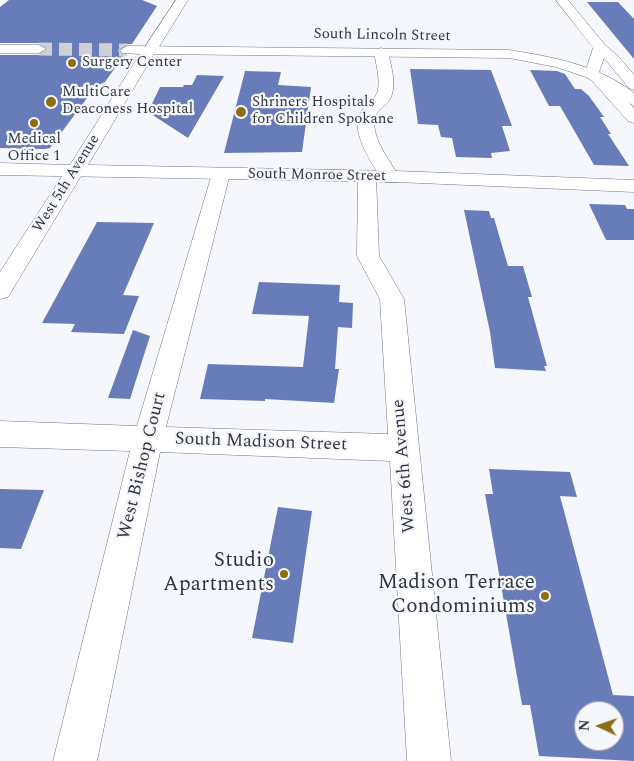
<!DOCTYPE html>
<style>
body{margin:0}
#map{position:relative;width:634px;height:761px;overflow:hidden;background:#f6f7fc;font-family:Spectral,serif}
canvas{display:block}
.north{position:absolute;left:574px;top:701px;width:50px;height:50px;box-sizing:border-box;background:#f6f7fc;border:1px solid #a8a9b0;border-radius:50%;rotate:273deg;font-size:14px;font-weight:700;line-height:20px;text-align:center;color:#32353e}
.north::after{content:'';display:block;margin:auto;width:18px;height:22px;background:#8b6f10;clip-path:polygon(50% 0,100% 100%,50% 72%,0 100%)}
</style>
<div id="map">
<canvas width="634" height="761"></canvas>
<div class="north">N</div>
</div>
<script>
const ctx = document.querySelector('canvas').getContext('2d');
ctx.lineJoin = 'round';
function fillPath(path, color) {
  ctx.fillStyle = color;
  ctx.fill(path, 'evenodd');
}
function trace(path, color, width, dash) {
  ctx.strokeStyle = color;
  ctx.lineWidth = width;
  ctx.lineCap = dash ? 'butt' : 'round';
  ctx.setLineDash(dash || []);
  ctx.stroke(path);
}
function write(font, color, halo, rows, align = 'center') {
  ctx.font = font + ' Spectral,serif';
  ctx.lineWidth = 4.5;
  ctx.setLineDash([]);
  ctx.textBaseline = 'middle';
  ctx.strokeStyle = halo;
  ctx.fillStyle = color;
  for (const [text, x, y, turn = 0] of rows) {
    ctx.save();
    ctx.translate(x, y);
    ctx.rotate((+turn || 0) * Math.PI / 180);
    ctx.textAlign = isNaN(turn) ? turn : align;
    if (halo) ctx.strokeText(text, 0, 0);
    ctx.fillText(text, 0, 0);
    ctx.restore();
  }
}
const building = new Path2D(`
 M9,0h133l15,6 -25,38h-6l-8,6 2,4 4,1 -19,27 -9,4 -46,62 -5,1 -45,-1v-93h39l9,-5 -9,-7h-39v-36z
 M587,2h31l16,17v40z
 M410,69l81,1 21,56h-10l8,25 -19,2 1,5 -36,-1 -4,-19 -11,-1 -3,-12 -20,-1z
 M530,70l27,1 8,3 10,15h6l8,7 15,21h-4l11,17h-3l21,32 -35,-1 -34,-59h-11z
 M245,71l36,1 -3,13 33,2 -9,65 -78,1z
 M197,75l27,1 -36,62 -40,-26 12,-25h23l1,-2h8z
 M589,204l36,1 2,4h7v31h-28z
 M464,210l25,1 2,7h3l14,48h15l9,31h-4l19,69h-3l2,5 -51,-3 -5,-36z
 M97,222l57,1 -31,72 16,1 -15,38 -53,-2 4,-8 -33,-1z
 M259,282l81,3 -1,17 14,1 -1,25 -14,-1 -3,42h4l-5,34 -69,-4v2l-65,-2 8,-35 95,3 6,-51 -57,-2z
 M133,330l17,6 -20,63 -22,-1z
 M489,469l81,3 7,25 -17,-1 53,199 21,1v65l-95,-5 -9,-51h-8l-37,-211h8zM584,711h30v30h-30z
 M0,489l44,1 -23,59 -21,-1z
 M278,507l34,4 -19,132 -41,-5z`);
const tertiaryTunnel = new Path2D(`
 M39,49l88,1`);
const minor = new Path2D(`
 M176,0h12l-33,53h-10l-2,-3z
 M556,0h12l37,45 13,11 16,19v15l-5,-2 -25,-30 -5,14 35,36v15l-6,-2 -43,-48 8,-25z
 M381,48l7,4c3,15 10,34 1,49 -4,5 -11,8 -13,14 -8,20 15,47 24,63l-2,4h-14c-11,-17 -35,-50 -23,-70 5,-8 15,-12 17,-22 2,-12 -2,-26 -4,-38z
 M75,165l7,2 2,4 -76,126 -8,2v-27l68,-105z
 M221,168l7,2 2,4 -64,253 222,7 -8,-135 -23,-43 1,-79 2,-4h14l2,4 3,79 25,43 47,462h-44l-17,-300 -230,-9 -63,309h-44l77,-310 -130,-4v-26l137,5 75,-252 2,-4z`);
const tertiary = new Path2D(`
 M0,45h39l7,4 -7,4h-39z
 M127,46l382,4c44,7 89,15 125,43v13l-48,-29 -30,-10 -47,-9 -355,-4 -66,111 308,6 238,9v12l-238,-10 -396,-7v-12l70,2 70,-111 -18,-1 -2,-3z`);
const markers = [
 [72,63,5,"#8b6f10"],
 [51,102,6,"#8b6f10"],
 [241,112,6,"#8b6f10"],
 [34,123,5,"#8b6f10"],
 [284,574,5,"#8b6f10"],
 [545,596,5,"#8b6f10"]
];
const farStreetnames = [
 ["South Lincoln Street",382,36,1],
 ["South Monroe Street",317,176,1],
 ["West 5th Avenue",67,184,-58]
];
const farPoinames = [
 ["Surgery Center",82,63],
 ["MultiCare",62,93],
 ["Deaconess Hospital",62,110],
 ["Shriners Hospitals",252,103],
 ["for Children Spokane",252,120],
 ["Medical",34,140,"center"],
 ["Office 1",34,157,"center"]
];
const streetNames = [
 ["South Madison Street",261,443,2],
 ["West Bishop Court",143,466,-76],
 ["West 6th Avenue",405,466,-95]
];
const nearPoinames = [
 ["Studio",274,562],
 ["Apartments",274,586],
 ["Madison Terrace",535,584],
 ["Condominiums",535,608]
];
fillPath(building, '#687cba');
trace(tertiaryTunnel, '#cfd0d6', 13, [13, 7]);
trace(minor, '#6c7387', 1);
trace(tertiary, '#6c7387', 1);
fillPath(minor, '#fff');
fillPath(tertiary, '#fff');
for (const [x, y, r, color] of markers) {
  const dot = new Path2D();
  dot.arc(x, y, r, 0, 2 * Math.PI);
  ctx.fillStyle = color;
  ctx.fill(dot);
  trace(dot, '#f6f7fc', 2);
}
write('15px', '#32353e', '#f6f7fc', farStreetnames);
write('15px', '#32353e', '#f6f7fc', farPoinames, 'left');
write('18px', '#32353e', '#f6f7fc', streetNames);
write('21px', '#32353e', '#f6f7fc', nearPoinames, 'right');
</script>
